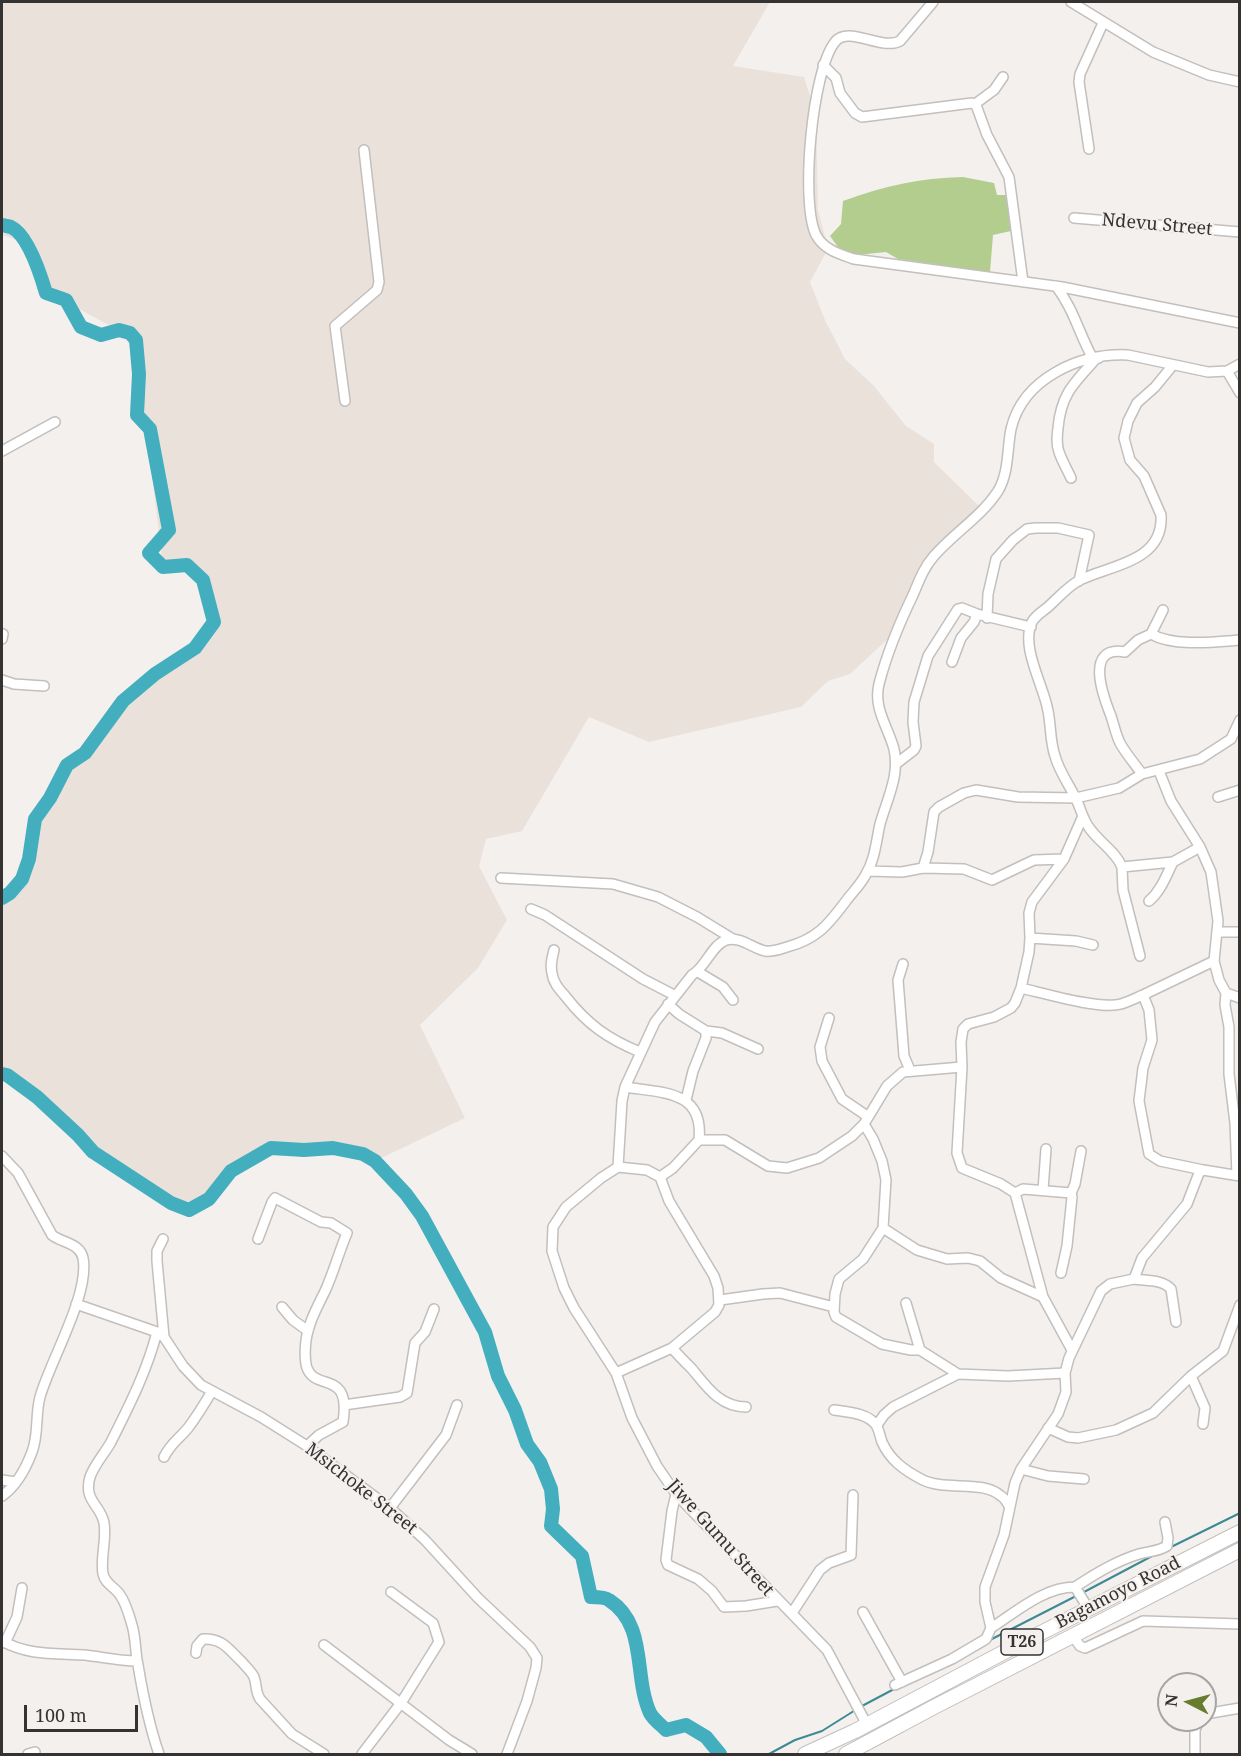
<!DOCTYPE html>
<style>
body{margin:0}
#map{position:relative;width:1241px;height:1756px;overflow:hidden;background:#f4f0ee;font-family:"Noto Serif",serif}
canvas{display:block}
.frame{position:absolute;inset:0;border:3px solid #343332;pointer-events:none}
.north{position:absolute;left:1157px;top:1672px;width:60px;height:60px;box-sizing:border-box;background:#f4f0ee;border:2px solid #a7a4a3;border-radius:50%;rotate:276deg;font-size:16px;font-weight:700;line-height:24px;text-align:center;color:#343332}
.north::after{content:'';display:block;margin:auto;width:21px;height:27px;background:#677c2d;clip-path:polygon(50% 0,100% 100%,50% 72%,0 100%)}
.scale{position:absolute;left:24px;top:1705px;width:114px;height:27px;box-sizing:border-box;border:3px solid #343332;border-top:0;padding-left:8px;font-size:18px;line-height:21px;white-space:nowrap;color:#343332;-webkit-text-stroke:4px #f4f0ee;paint-order:stroke}
</style>
<div id="map">
<canvas width="1241" height="1756"></canvas>
<div class="frame"></div>
<div class="north">N</div>
<div class="scale">100 m</div>
</div>
<script>
const ctx = document.querySelector('canvas').getContext('2d');
ctx.lineJoin = 'round';
function fillPath(path, color) {
  ctx.fillStyle = color;
  ctx.fill(path, 'evenodd');
}
function trace(path, color, width, dash) {
  ctx.strokeStyle = color;
  ctx.lineWidth = width;
  ctx.lineCap = dash ? 'butt' : 'round';
  ctx.setLineDash(dash || []);
  ctx.stroke(path);
}
function write(font, color, halo, rows, align = 'center') {
  ctx.font = font + ' "Noto Serif",serif';
  ctx.lineWidth = 4.5;
  ctx.setLineDash([]);
  ctx.textBaseline = 'middle';
  ctx.strokeStyle = halo;
  ctx.fillStyle = color;
  for (const [text, x, y, turn = 0] of rows) {
    ctx.save();
    ctx.translate(x, y);
    ctx.rotate((+turn || 0) * Math.PI / 180);
    ctx.textAlign = isNaN(turn) ? turn : align;
    if (halo) ctx.strokeText(text, 0, 0);
    ctx.fillText(text, 0, 0);
    ctx.restore();
  }
}
const built = new Path2D(`
 M2,2h768l-37,64 71,11 12,37 2,96 10,39 -18,33 15,38 20,39 29,27 32,40 28,18v18l48,47 -62,65 -29,62 -41,38 -22,7 -27,26 -152,35 -60,-25 -67,114 -36,8 -7,27 28,54 -29,48 -58,57 45,93 -90,43 -42,-13h-62l-40,23 -22,28 -38,4 -78,-51 -56,-55 -35,-21v-180l8,-3 24,-63 33,-65 56,-64 72,-53 19,-26 -11,-42 -16,-15 -24,2 -27,-227 -79,-43 -33,-55 -22,-7z`);
const green = new Path2D(`
 M963,177l31,6 3,12h11l3,36 -18,4 -3,37 -92,-13 -12,-7 -29,3 -19,-8 -8,-11 11,-12 2,-23c41,-15 77,-23 120,-24z`);
const stream = new Path2D(`
 M1169,1548l71,-35
 M1084,1592l70,-37
 M990,1640l88,-45
 M862,1706l34,-18
 M871,1748l32,-17
 M769,1754l26,-14 27,-9 35,-22`);
const river = new Path2D(`
 M2,225c3,1 6,1 9,2 17,8 30,49 35,66l20,7 15,27 20,8 18,-5 11,3 6,7 3,34 -2,41 13,14 19,101 -20,23 14,14 24,-2 16,15 11,42 -19,26 -40,26 -32,27 -38,52 -18,12 -17,33 -15,21 -6,40 -7,20 -12,14 -8,5
 M2,1074l5,1 30,22 41,38 15,17 78,51 18,7 20,-11 22,-28 40,-23 33,2 29,-2 30,6 12,7 31,33 16,22 63,116 13,44 17,34 12,34 13,18 11,27 2,20 -2,17 31,30 9,41c6,0 14,0 18,3 39,25 24,76 41,113 3,6 11,12 16,17l20,-5 20,12 14,17`);
const minor = new Path2D(`
 M933,2l-33,39c-18,10 -52,-16 -65,1 -23,28 -35,161 -19,193 8,15 24,19 38,24l208,28 178,36
 M1071,2l82,50 56,23 31,7
 M823,65l13,13 4,15 15,20 7,4 110,-14 4,2 11,30 22,42 14,105
 M975,104l19,-14 9,-13
 M1089,149l-10,-67 1,-8 23,-51
 M1074,218l166,14
 M1056,286c17,22 23,47 36,71l7,1
 M1173,365l-18,22 -18,16 -9,18 -4,17 6,22 14,16 17,39c3,47 -51,50 -81,65 -12,6 -22,18 -32,27 -5,4 -13,9 -16,15 -12,25 12,64 16,89 3,14 2,31 7,45 4,15 13,27 20,41 5,9 7,20 13,29 10,16 27,24 34,41l51,-5 27,-15
 M1227,371l13,22
 M345,401l-10,-75 42,-36 2,-8 -15,-132
 M2,451l53,-29
 M1071,478c-4,-9 -9,-17 -12,-26 -3,-8 -2,-16 -1,-24 3,-33 15,-44 37,-68
 M987,618l1,-24 8,-35 17,-19 14,-11 9,-1h22l31,7 -10,46
 M1151,634c23,13 63,8 89,6
 M2,639l1,-5
 M952,662l9,-24 13,-16 3,-8 54,13
 M2,680l12,4 30,2
 M896,764l18,-14 2,-4 -3,-24 1,-20 14,-46 30,-47 4,-1 15,6
 M1159,771l12,30 29,46 11,25 7,49 -4,40 5,19 7,13 14,5
 M1142,774c-7,-10 -16,-20 -22,-31 -4,-8 -6,-18 -9,-27 -8,-20 -27,-71 14,-64l13,-12 13,-6 12,-24
 M1218,797l22,-7
 M1122,867l1,23 17,66
 M923,868l41,1 28,11 42,-20 30,-1
 M868,871l34,1 21,-4 5,-16 6,-40 5,-5 25,-14 12,-3 42,7 58,1 43,-10 23,-14 58,-15 31,-20 9,-19
 M501,878l112,6 45,13 39,20 36,22
 M1149,901c12,-10 17,-25 24,-39
 M531,909l14,6 98,64 31,16
 M1218,932h22
 M1030,938l46,3 17,4
 M554,950c-2,8 -4,15 -2,23 1,10 8,17 14,24 21,27 42,42 74,55
 M903,964l-5,16 2,25 4,51 6,14
 M698,972l25,15 10,13
 M1021,988c22,5 79,22 100,16 7,-2 15,-6 22,-9
 M1226,993l-1,12 4,22v47l6,49 2,52
 M668,1004l11,10 27,17v7l-13,33 -7,29
 M829,1018l-9,29 2,14 20,38 25,17
 M706,1031l16,2 36,16
 M625,1087c37,6 79,3 74,53
 M864,1124l9,15 9,22 4,19 -3,48 -20,31 -24,20 -4,15 -1,18 2,5 46,27 29,6h9l38,24
 M2,1156l16,17 34,62c10,8 28,8 31,23 7,36 -33,103 -43,139 -5,18 -1,37 -8,55 -6,16 -16,34 -30,44
 M1203,1170l-43,-9 -11,-7 -10,-53 4,-33 9,-28 -3,-30 -6,-15 71,-34
 M660,1177l13,-9 26,-28h26l43,26 19,2 32,-10 33,-22 12,-12 23,-38 16,-14 59,-5
 M1043,1190l3,-41
 M1015,1193l8,-4 48,4 1,4 -5,49 -6,27
 M1071,1193l4,-9 6,-33
 M883,1228l34,22 30,9 21,-1 12,3 21,17 42,19
 M163,1239l-6,12v10l7,76
 M258,1239l14,-37 3,-4 46,24 10,1 16,10c-8,19 -13,38 -21,56 -6,13 -15,28 -18,42 -3,10 -4,28 -1,37 9,24 44,1 36,54l-24,13 -12,11
 M1134,1279c12,2 28,0 37,10l5,33
 M720,1300l43,-6 17,-1 54,14
 M906,1303l14,47
 M76,1304l81,28 7,5 19,29 18,19 60,32 46,29 83,62 35,32 53,58 52,49 7,11 -1,10 -9,33 -20,53
 M282,1307l11,13 15,11
 M157,1332c-10,39 -28,74 -46,110 -6,11 -17,23 -21,35 -7,24 11,28 14,46 3,17 -4,34 -1,51 2,10 12,13 17,21 6,8 9,20 12,30 4,13 3,26 6,40 5,30 11,60 21,89
 M672,1348c6,7 13,14 20,21 15,18 28,38 54,38
 M1072,1350l-29,-53 -28,-104 -14,-9 -39,-16 -5,-15 5,-86 -1,-25 2,-13 5,-5 26,-7 17,-9 4,-5 6,-15 8,-36 1,-14 -1,-25 3,-11 32,-43 19,-43
 M616,1373l56,-25 43,-36 4,-7 -1,-17 -4,-12 -45,-75 -9,-24 -13,-7 -29,-3
 M1191,1376l14,32 -2,16
 M344,1405l56,-8 7,-4 8,-50 10,-11 9,-23
 M834,1410c13,2 34,3 42,15 3,4 4,12 6,17 8,18 22,28 39,37 24,13 61,0 80,17 4,2 6,7 9,11
 M877,1425l7,-10 9,-8 65,-33 50,2 57,-3
 M1048,1428l20,9 10,1 38,-8 37,-17 38,-37 32,-25 17,-46
 M164,1457c7,-14 14,-17 24,-29 9,-12 17,-25 24,-37
 M1021,1469l27,7 36,3
 M2,1480l14,2
 M676,1494l-4,17 -6,49 2,5 30,14 14,12 12,16 22,-1 31,-5
 M390,1508l56,-73 11,-30
 M1075,1587c20,-13 41,-26 64,-33 10,-3 18,-2 28,-8l1,-8 -3,-16
 M863,1612l39,70
 M792,1613l28,-43 9,-7 22,-8 2,-60
 M991,1628c25,-16 53,-41 84,-41l13,21
 M1072,1635l8,11 5,2 58,-27 97,3
 M2,1641c27,15 53,12 83,14 17,2 34,6 52,6
 M5,1643l12,-26 5,-29
 M324,1645l125,95 23,14
 M196,1653l1,-7 6,-7c20,-1 26,11 39,23 4,5 9,9 12,15 3,8 1,14 6,22l32,35 32,20
 M895,1685l57,-26 34,-20 5,-11 -6,-26v-15l19,-52 11,-52 6,-14 37,-55 8,-22 -1,-19 4,-15 32,-67 9,-7 24,-5 8,-21 45,-54 12,-31 4,-3 37,6
 M1205,1714l35,-6
 M866,1723l-39,-73 -151,-156 -19,-28 -25,-48 -16,-45 -42,-65 -10,-20 -12,-37 1,-24 13,-20 35,-29 17,-11 4,-66 3,-14 30,-65 37,-47c14,-8 19,-29 34,-35 14,-4 26,8 39,11 8,1 15,-2 22,-4 30,-8 41,-22 59,-46 6,-8 14,-16 19,-25 10,-16 11,-34 15,-52 7,-25 20,-49 14,-75 -6,-22 -21,-41 -15,-65 8,-31 20,-60 34,-89 6,-14 11,-28 21,-39 20,-23 48,-40 64,-65 11,-18 9,-42 13,-62 12,-51 69,-76 117,-74l80,17 19,-1 13,-7
 M28,1754l7,-2
 M362,1754l39,-51 38,-61 -6,-19 -42,-31
 M1195,1754v-24l4,-10`);
const highway = new Path2D(`
 M805,1754l50,-23 170,-90 215,-109
 M846,1754l88,-47 306,-157`);
const shields = [
 [1022,1642,42]
];
const shieldNames = [
 ["T26",1022,1642]
];
const streetNames = [
 ["Ndevu Street",1157,225,5],
 ["Msichoke Street",361,1489,38],
 ["Jiwe Gumu Street",720,1538,48],
 ["Bagamoyo Road",1118,1593,-27]
];
fillPath(built, '#ebe1db');
fillPath(green, '#b3cd8f');
trace(stream, '#3e8a94', 2);
trace(river, '#43afbe', 14);
trace(minor, '#c2bfbc', 12);
trace(highway, '#c2bfbc', 16);
trace(minor, '#fff', 9);
trace(highway, '#fff', 14);
for (const [x, y, w] of shields) {
  const box = new Path2D();
  box.roundRect(x - w / 2, y - 13, w, 26, 4.5);
  ctx.fillStyle = '#f4f0ee';
  ctx.fill(box);
  trace(box, '#343332', 1.5);
}
write('bold 16px', '#343332', null, shieldNames);
write('18px', '#343332', '#f4f0ee', streetNames);
</script>
